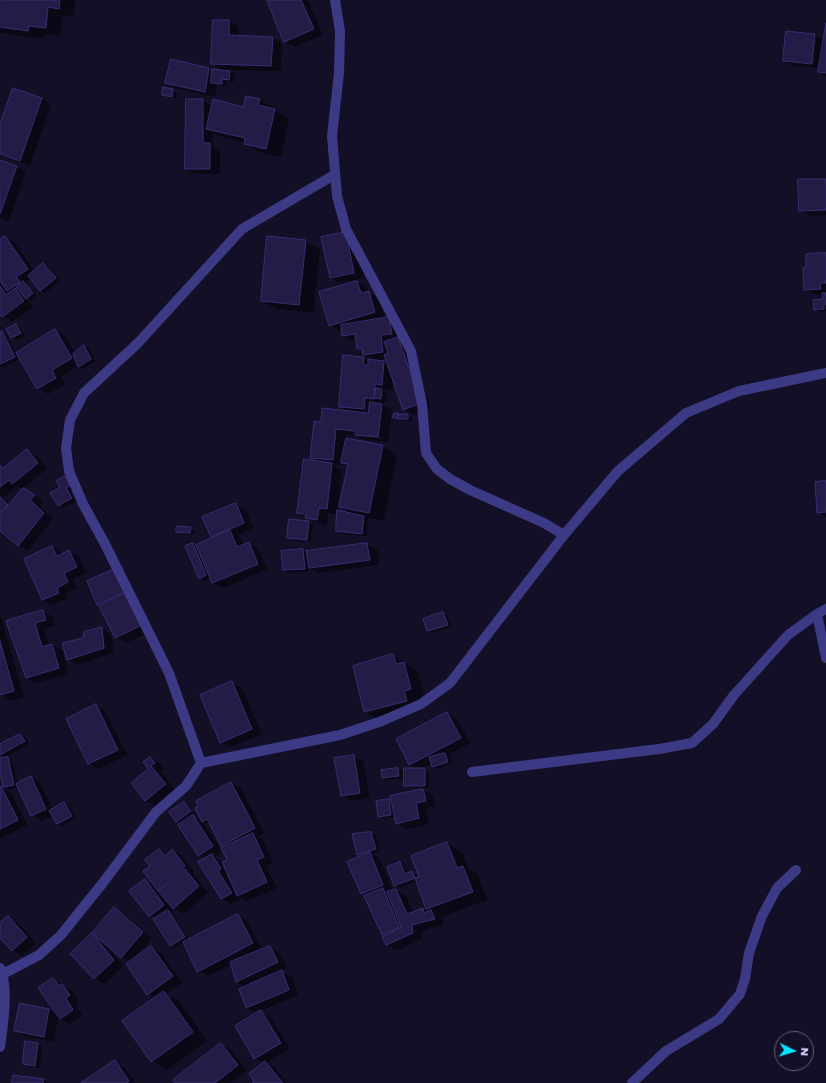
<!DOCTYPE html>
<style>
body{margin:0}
#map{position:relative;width:826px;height:1083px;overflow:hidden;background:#130f26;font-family:Poppins,sans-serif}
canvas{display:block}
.north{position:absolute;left:774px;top:1031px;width:40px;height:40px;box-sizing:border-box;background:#130f26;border:1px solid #625e7d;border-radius:50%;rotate:95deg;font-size:11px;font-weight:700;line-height:16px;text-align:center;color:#d9d4ff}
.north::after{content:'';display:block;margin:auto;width:14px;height:18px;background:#00e5ff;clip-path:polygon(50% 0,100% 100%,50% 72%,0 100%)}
</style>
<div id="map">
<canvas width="826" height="1083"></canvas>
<div class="north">N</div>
</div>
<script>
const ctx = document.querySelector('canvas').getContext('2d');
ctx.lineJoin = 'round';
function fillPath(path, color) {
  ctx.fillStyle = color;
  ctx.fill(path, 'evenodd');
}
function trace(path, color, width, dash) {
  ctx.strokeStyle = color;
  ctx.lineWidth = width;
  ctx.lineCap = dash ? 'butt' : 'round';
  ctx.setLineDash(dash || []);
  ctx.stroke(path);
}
const shadow = new Path2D(`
 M0,0h76l-3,16 -10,-1 -3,21 -16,-2 -1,5 -43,-6z
 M268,0h40l15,35 -28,12 -10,-6z
 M229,21l10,6 -1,9 34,2 10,5 -1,28 -58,-1 -11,-6z
 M826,29v47l-7,-5v-3l-25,-2 -10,-5 30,-26 10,5z
 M209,69l4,3v-2l17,2 5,2 -1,8 -7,-1 -1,5 -9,-1 -2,12 -40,-9 -9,-6z
 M13,89l29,10 9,6 -21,61 -30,-11v-28z
 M173,90l4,3 -1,5 -8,-1 -5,-3z
 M187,100h16l9,6 32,2 16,-8 14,8v2l15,9 -8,38 -22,-5 -14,-9 -23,-6 -9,-5v14l7,4v24h-24l-10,-5z
 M0,161l16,6 10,5 -17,49 -9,-3z
 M826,180v35l-16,1 -10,-6z
 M5,237l10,6 20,29 8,-8 5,3 12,14 -15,12 -4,-2 -10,-12 -6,4 12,13 -5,5 -5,-2 6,8 -21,15 -9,-6 -3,-4v-30l3,2 -3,-5v-38z
 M322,238l34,1 8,39 -24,5 -10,-6z
 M305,241l15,8 -6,64 -37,-4 -15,-8z
 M826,254v57l-6,1 -5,-3 9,-9 -1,-5h-8l-10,-5z
 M357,282l10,5 1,5 10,5 7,22 4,-1 19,26 23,65 -18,6 -9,-6 -11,-32 -1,13 -7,-1v2l2,2 -1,8h-2l-1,4 9,5 -4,32 -22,-2 -8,-4 -12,-2v5l36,7 15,9 -13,66 -16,-3 -1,18 -26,-2 -4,-3v-17l-9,-1 -1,12 -11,-2 -18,-11 22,-50 -9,-5 11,-34 28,-11 -10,-6 24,-48 5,3 15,1 4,2 -2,-6 -11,3 -11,-6v-3l-6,-3 -1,-9 -4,1 -10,-6v-5l-3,1 -10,-6zM359,434l25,3 -1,2 -21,-3zM343,463l6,3 -9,41 12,7 -15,-3 5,-41 -10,-6 11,1z
 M16,325l4,2 5,9 -8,4 -5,-3z
 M55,330l10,6 10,17 9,-7 5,2 6,13 -12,8 -5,-3 -17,10 5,8 -18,10 -10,-5 -18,-30 -17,8 -3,-1v-33l2,-1 4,2 10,20z
 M397,414l11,1 4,2v4l-13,-1 -5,-3z
 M27,450l10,6 10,13 -24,19 21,13 -4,5 13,13 -25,32 -9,-6 -19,-16v-33l10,10 13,-17 -5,-3 -14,11 -4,-2v-30l5,3z
 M65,477l4,3 5,8 -4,3 6,10 -13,7 -4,-3 2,-18z
 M826,482v35l-8,-5z
 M236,504l10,6 7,18 -16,7 3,2 3,8 5,-2 10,5 9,21 -44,19 -10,-6 -2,-4 -7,3 -5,-3 -6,-34 3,2 19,-8 -3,-2z
 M309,522l4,3 -2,17 -18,-2 -5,-3z
 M190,528l5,3 -1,4 -12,-1 -4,-3z
 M367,544l10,5 2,16 -60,8 -10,-6v4l-20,2 -5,-3 19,-20 5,3z
 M52,547l10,6 1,2 6,-4 10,6 7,16 -13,6 4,9 -11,5 2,5 -15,7 -10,-5z
 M115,570l36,61 -25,12 -10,-6 -16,-31 -2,-2z
 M43,611l10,6 2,8 -11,4 5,17 3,-1 10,5 7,24 -33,9 -9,-6 -20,-56z
 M443,613l5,3 4,11 -20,6 -4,-2z
 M0,614l24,83 -14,4 -10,-7z
 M101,628l10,6 3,19 -36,12 -10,-6 16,-20z
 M393,655l25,17 7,25 -6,2 2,10 -41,11 -15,-9z
 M232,683l10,5 20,46 -31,13 -10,-5z
 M96,705l9,6 22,44 -28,14 -10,-5 -22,-45z
 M447,713l10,6 13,24 -22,12 2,1 2,8 -15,5 -4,-3 -1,-3 -12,6h4l5,3v16h-19l-5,-2v-7l-18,1 -4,-2 15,-9 5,3v6h2l14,-9 -9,-5z
 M20,735l5,2 4,7 -27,15 -2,-1v-17l3,3z
 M353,756l10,5 7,37 -19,3 -9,-6z
 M7,758l5,3 6,23 13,-6 9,5 13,26 11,-6 5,3 7,12 -14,8 -5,-2 -4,-8 -11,5 -10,-6 -14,-28 -9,2 -5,-3 -4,-17v-10z
 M151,758l9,5 5,6 -4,3 14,18 -20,16 -10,-6z
 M231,783l10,6 23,44 -6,4 5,3 10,23 -7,3 11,22 -30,13 -5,-3 -11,6 -9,-6 -17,-39 -6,-4 -18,-31 -5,-3 8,-18 4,3 6,8 -2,2 11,6 19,30 -7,5 8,6 5,-2 -3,-14 -3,-2 -11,-19 -8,-5z
 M1,787l10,6 16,32 -27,14z
 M423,790l10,5 2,11 -9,2 3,16 -22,5 -10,-6 -2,-6 -12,2 -4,-3 9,-15 4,2z
 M371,833l5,2 4,17 -8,2 8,5 13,32 3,-1 10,6 8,17 9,-4 6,3 3,-1 -5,-2 -10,-28 -17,7 -5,-3 5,-22 4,3 4,8 4,-2 5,3 1,3 29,-35 15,9 7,18 9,5 9,25 -46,17 3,7 -22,7v8l-25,11 -10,-6 -2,-8 -3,-2 -17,-39 -3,-1v-38l-4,-2z
 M159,850l8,5 5,-5 10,6 12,16 -2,2 3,2 13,16 -24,22 -14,-8 4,5 -3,1 18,28 49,-25 9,6 16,30 7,-3 10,5 7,15 -6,3 11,6 6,18 -37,16 9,6 20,31 -23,15 8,5 12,15h-34l11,-20 -9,-5 2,-45 -10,-5 -7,-18 6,-3 -9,-5 -5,-18 -24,12 -10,-5 -14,-29 -9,6 -4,-3 -17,-26 -4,-3 -5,-36 11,7 -4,-21z
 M114,909l10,5 28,24 -17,20 16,-11 10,6 21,29 -16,12 13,7 28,40 -40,29 -15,-9 -28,-40 32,-22 -8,-5 -18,-32 -23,-16 16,20 -18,18 -10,-6 -23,-24 20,-20 5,3z
 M8,917l10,6 18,20 -14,13 -10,-6 -12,-13v-13z
 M53,979l19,12 7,10 -4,3 7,11 -12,9 -10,-5 -1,-3 -6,26 -28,-6 -10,-6 6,-26 28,6 9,5z
 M38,1044l4,2 -2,22 -12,-2 -4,-2z
 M221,1044l10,6 16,21 -16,12h-55z
 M115,1061l9,6 11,16h-52z
 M43,1080l6,3h-36z`);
const building = new Path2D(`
 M0,0h60l-1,9 -11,-2 -2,21 -17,-2 -1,5 -28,-4z
 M267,0h34l13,29 -30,13z
 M213,20h16v15l44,2 -2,29 -60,-2z
 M826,23v50l-8,-1z
 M786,31l29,3 -3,30 -29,-3z
 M171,59l38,9 -4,24 -40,-9z
 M212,69l18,2 -1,9 -7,-1v5l-11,-1z
 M163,87l10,2 -1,8 -10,-2z
 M13,88l29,10 -22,63 -20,-7v-30z
 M246,96l14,3 -2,6 17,4 -9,40 -22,-5 1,-6 -39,-9 7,-30 30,8z
 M186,99h17v44h7v26h-25z
 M0,160l17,6 -17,48z
 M798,179h28v31l-27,1z
 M346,232l8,41 -24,5 -9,-41z
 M5,236l23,33 -12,8 4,5 -13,9 -7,-10v-42z
 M267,236l39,4 -7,65 -38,-4z
 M826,253v30h-6l1,6 -17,1 -1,-22 3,-1v-13z
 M43,263l13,15 -16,13 -12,-15z
 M23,281l10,12 -7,6 -10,-12z
 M357,281l4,12 8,-2 6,21 -46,14 -10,-34z
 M0,286l6,9 9,-7 9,13 -22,16 -2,-3z
 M822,293h4v11h-2v5l-10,1 -1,-10 10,-1z
 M389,317l3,17 -11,1 2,17 -20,3 -1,-6h-5l-2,-15 -13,2 -1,-11z
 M16,324l5,9 -10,5 -5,-9z
 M55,329l17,29 -20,12 4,8 -19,11 -21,-36z
 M2,331l13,26 -15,7v-32z
 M398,337l23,66 -18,7 -19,-55 4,-2 -4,-11z
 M84,345l7,14 -13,8 -5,-13z
 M343,355l21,2 -1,8h5v-6l16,2 -2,24 -7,-1 -1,15 -9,-1 -1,11 -25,-2z
 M376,388l6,1 -1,10 -6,-1z
 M370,402l12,2 -4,33 -23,-2v-4l-19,-2 -3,31 -23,-2 4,-37 7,1 1,-14 46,5z
 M394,413h4l-1,5h-4z
 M398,414h10v5h-10z
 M346,438l37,7 -14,68 -30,-6 9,-43 -7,-1z
 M27,449l11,14 -26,21 -3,-4 -9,7v-22l3,3z
 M304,459l28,4 -5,46 -8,-1 -2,12 -12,-2 1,-4 -9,-1z
 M65,476l5,10 -4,2 6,10 -14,8 -8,-13 10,-6 -4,-6z
 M826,481v31l-9,1 -2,-31z
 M23,488l12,7 -5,5 14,13 -26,33 -18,-15v-15z
 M0,497l8,8 -8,8z
 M236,503l8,20 -33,14 -9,-20z
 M337,510l27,6 -2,18 -26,-3z
 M289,519l20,2 -2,19 -20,-2z
 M177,526l14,1 -1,6 -14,-1z
 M230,530l7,17 12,-5 9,22 -46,19 -16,-38z
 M193,543l13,32 -7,4 -14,-33z
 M367,543l3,17 -61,8 -3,-17z
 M52,546l5,10 12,-6 8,17 -13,6 4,9 -11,6 2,5 -17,7 -18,-41z
 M303,549l2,20 -22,1 -2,-19z
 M115,569l10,23 -28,13 -10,-24z
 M127,592l15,33 -27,13 -16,-32z
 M43,610l3,10 -11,3 7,24 10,-3 7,24 -33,10 -20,-57z
 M443,612l5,13 -21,6 -4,-12z
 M102,627l2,21 -37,12 -5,-17 21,-5 1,-6z
 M0,641l14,50 -14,4z
 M393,654l3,10 8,-2 7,27 -7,2 3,10 -43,11 -11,-46z
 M232,681l20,48 -32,14 -20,-48z
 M96,704l22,46 -30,14 -22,-45z
 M447,712l14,26 -52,27 -13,-26z
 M20,734l5,7 -25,14v-11z
 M445,753l3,9 -16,5 -3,-10z
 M354,755l6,38 -19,3 -7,-38z
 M8,757l6,28 -11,2 -3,-14v-15z
 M150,757l5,6 -4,3 15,18 -21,17 -14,-18 17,-14 -5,-7z
 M398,768l1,8 -17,2 -1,-8z
 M404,768h21v18h-21z
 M31,776l15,33 -15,7 -15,-32z
 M231,782l24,46 -34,18 -14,-27 -5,3 -7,-14 3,-1 -2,-6z
 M1,786l17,34 -18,9v-42z
 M423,789l3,12 -10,2 3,15 -23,6 -6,-28z
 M389,799l2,16 -13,2 -2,-16z
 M64,802l8,14 -15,8 -8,-13z
 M184,802l7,9 -15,11 -7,-10z
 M193,815l20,31 -15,10 -20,-31z
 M371,832l5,17 -19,6 -5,-21z
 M253,833l11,24 -7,3 10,22 -30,14 -15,-34 5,-2 -6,-12z
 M447,842l10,26 6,-2 10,26 -47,17 -11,-31 4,-1 -8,-21z
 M159,849l6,7 7,-7 13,17 -27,25 -15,-20 7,-5 -5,-6z
 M370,852l13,33 -22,9 -14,-32z
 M212,854l9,15 -3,2 14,22 -11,6 -23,-37z
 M400,862l5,12 7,-3 3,7 -21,8 -7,-19z
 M185,869l14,17 -26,23 -14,-17z
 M145,879l19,26 -15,12 -20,-26z
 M383,888l16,39 -17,8 -18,-39z
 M396,889l11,25 16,-6 1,5 7,-3 4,9 -23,6 1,8 -27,12 -4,-8 19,-10 -14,-35z
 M114,907l29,25 -22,26 -29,-25z
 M168,910l17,27 -15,9 -17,-27z
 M238,914l15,29 -56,29 -14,-30z
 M8,916l19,21 -15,14 -12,-13v-15z
 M92,933l22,27 -20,19 -24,-25z
 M151,946l22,30 -26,19 -21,-31z
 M270,946l8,16 -42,20 -6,-20z
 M282,970l7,20 -43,18 -7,-19z
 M53,978l6,8 3,-2 8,11 -4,3 7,12 -13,9 -22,-31z
 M164,991l29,41 -42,30 -29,-41z
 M20,1003l29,6 -5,28 -30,-6z
 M261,1010l20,33 -27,16 -19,-33z
 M25,1041l13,2 -3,23 -12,-2z
 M221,1043l17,22 -23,18h-40l-2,-3z
 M115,1060l14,21 -2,2h-46z
 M265,1061l18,22h-31l2,-2 -5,-7z
 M13,1075l31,4 -1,4h-31z`);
const minor = new Path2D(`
 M335,0l5,31 -1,42 -7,63 5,60 9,33 65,122 11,53 4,49 11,16 13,10 20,11 74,33 20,12
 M817,614l9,44
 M201,763l-32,-90 -64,-129 -22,-40 -14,-33 -3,-23 4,-28 14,-27 54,-50 104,-114 92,-54
 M472,772l187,-23 33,-6 21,-19 21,-29 54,-60 29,-21 9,-5
 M3,974l36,-19 22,-20 41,-51 54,-72 30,-26 15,-23 139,-28 42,-14 39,-17 29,-21 114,-148 54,-64 68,-58 53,-22 87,-18
 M0,1047c3,-21 9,-60 0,-79
 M632,1083l34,-32 53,-32 21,-25 5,-15 4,-26 13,-37 15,-28 19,-18`);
fillPath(shadow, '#0007');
fillPath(building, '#241b47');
trace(building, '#3b2d73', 1);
trace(minor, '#3d3a85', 10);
</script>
